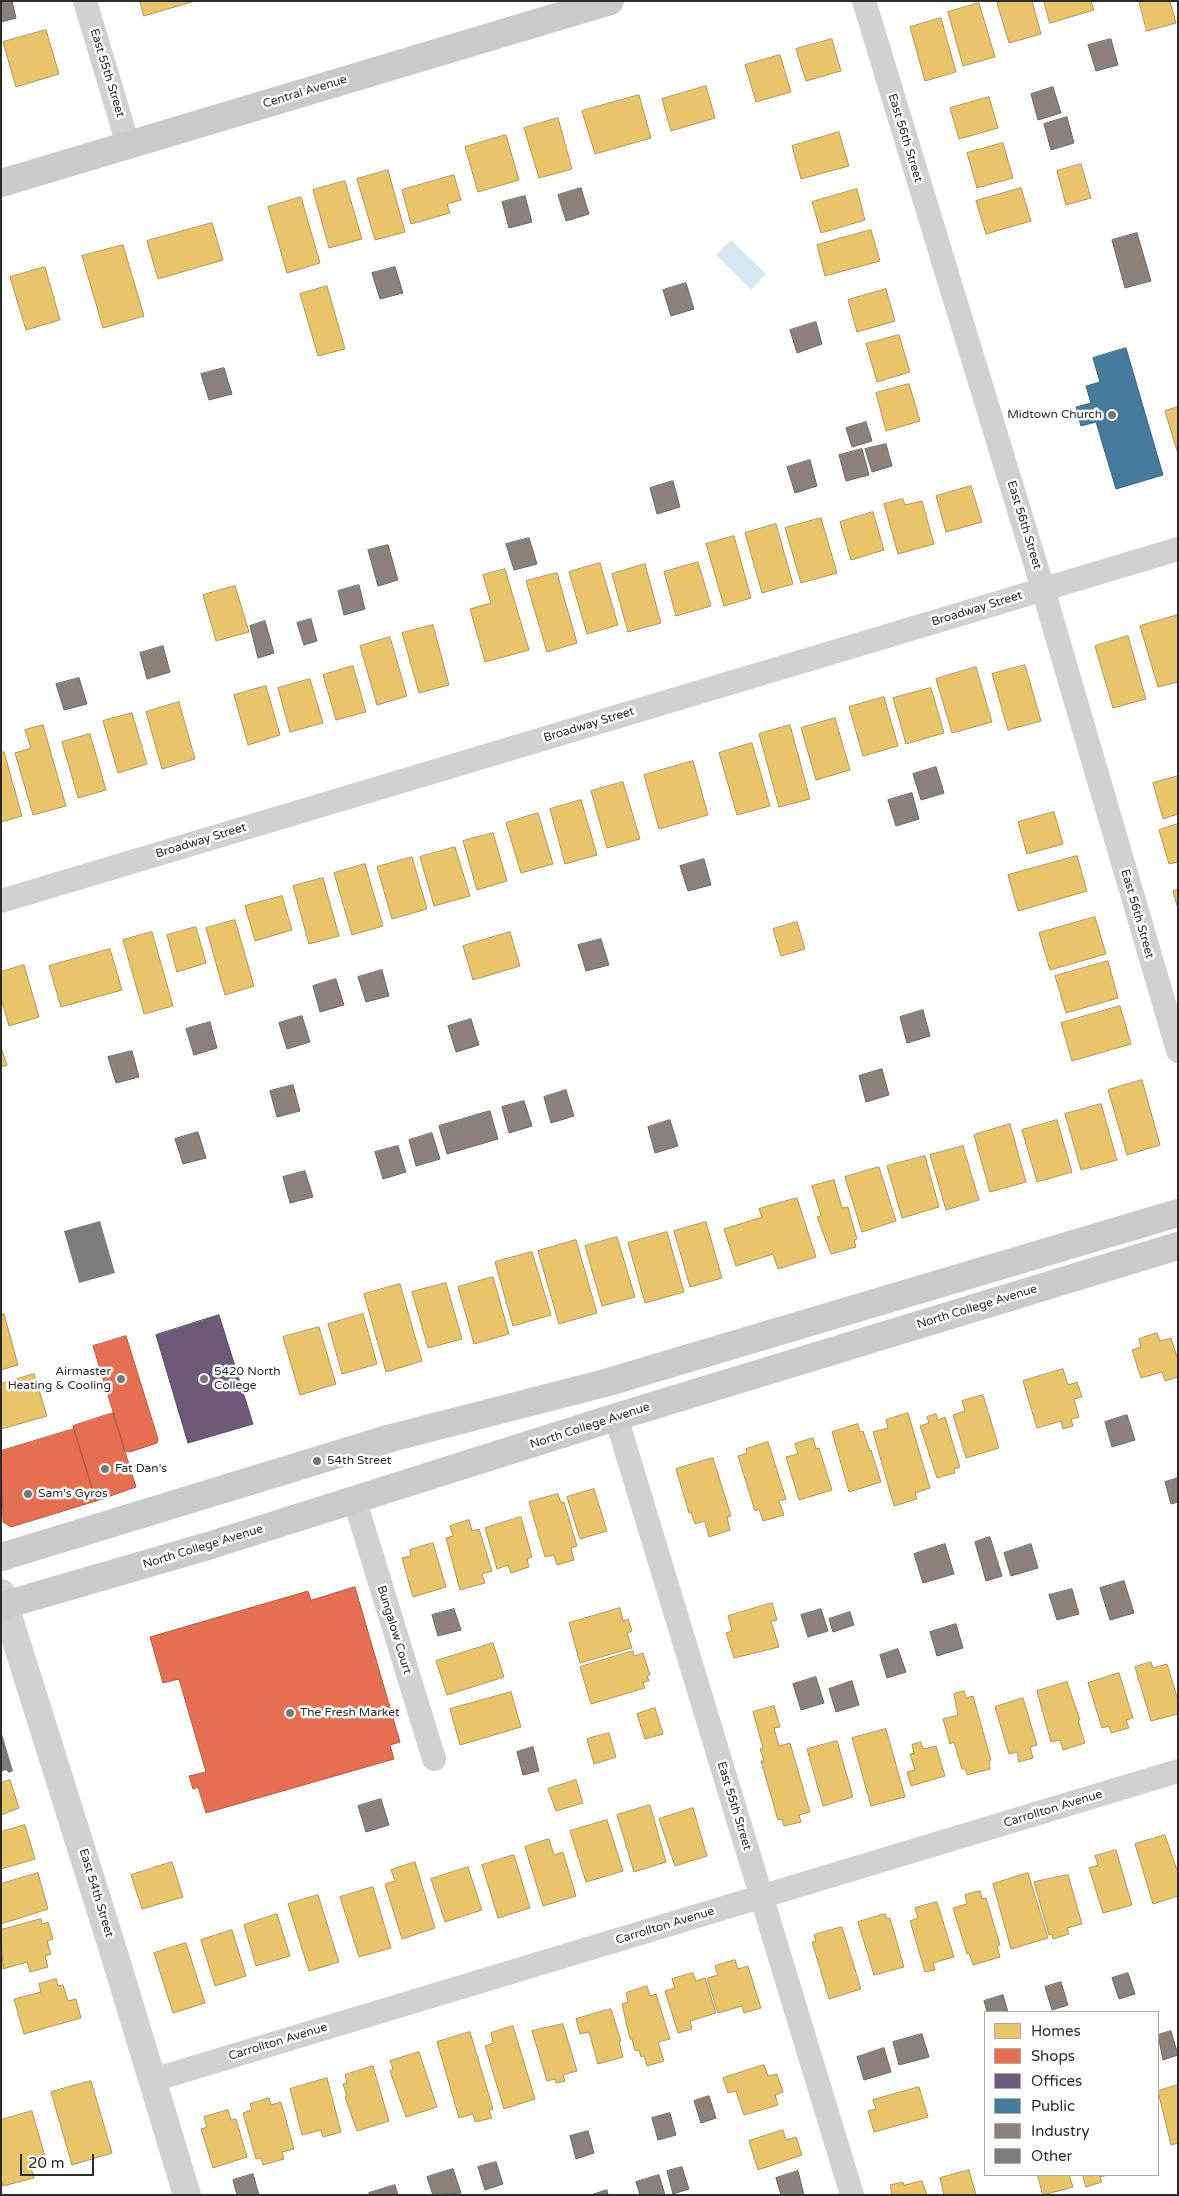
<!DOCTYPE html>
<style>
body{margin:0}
#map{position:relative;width:1179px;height:2196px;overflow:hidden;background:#fff;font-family:"Varela Round",sans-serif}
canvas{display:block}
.frame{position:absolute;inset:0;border:2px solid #2c2c2c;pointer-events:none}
.legend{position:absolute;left:984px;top:2011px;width:175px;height:165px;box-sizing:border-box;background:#fff;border:1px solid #ababab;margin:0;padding:6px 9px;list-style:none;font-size:15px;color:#2c2c2c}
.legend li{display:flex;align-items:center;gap:10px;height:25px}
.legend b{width:25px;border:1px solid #ababab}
.scale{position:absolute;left:20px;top:2154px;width:74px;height:22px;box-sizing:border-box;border:2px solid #2c2c2c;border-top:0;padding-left:6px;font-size:15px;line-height:18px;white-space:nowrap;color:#2c2c2c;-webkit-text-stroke:4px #fff;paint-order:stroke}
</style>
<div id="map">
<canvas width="1179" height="2196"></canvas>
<div class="frame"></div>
<ul class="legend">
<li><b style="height:14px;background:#e9c46a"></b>Homes</li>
<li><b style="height:14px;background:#e76f51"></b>Shops</li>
<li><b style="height:14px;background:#6d597a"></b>Offices</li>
<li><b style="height:14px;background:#457b9d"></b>Public</li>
<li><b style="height:14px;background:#8a817c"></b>Industry</li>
<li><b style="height:14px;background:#7d7d7d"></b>Other</li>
</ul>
<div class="scale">20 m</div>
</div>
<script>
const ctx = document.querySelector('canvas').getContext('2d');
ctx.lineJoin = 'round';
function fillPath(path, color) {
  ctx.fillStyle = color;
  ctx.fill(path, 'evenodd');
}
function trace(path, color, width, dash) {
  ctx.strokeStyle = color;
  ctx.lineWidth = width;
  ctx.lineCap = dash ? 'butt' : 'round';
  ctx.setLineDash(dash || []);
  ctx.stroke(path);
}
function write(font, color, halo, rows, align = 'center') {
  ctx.font = font + ' "Varela Round",sans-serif';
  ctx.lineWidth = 5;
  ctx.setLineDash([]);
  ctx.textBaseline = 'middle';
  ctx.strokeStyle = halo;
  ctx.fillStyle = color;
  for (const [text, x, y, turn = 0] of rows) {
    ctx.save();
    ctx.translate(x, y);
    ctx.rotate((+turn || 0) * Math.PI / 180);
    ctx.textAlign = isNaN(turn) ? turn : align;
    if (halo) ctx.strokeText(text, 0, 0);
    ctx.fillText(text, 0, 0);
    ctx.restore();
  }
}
const water = new Path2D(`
 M731,240l35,34 -15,16 -35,-35z`);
const homes = new Path2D(`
 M140,1h55l-51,15z
 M1003,1h29l9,33 -32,9 -12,-40z
 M1044,1h47l3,9 -44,13z
 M1139,1h31l6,22 -29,8z
 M979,3l16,54 -32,9 -15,-54z
 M941,18l15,54 -31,9 -15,-54z
 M46,30l13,44 -43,13 -13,-45z
 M832,39l9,32 -35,10 -10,-32z
 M780,55l11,37 -35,10 -11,-37z
 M706,86l9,32 -44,13 -9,-32z
 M639,95l12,43 -56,16 -13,-43z
 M989,97l9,31 -39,11 -9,-31z
 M558,118l14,51 -33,9 -15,-50z
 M839,132l10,34 -48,13 -9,-33z
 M506,135l13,45 -41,12 -13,-45z
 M1003,143l10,35 -36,10 -10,-35z
 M1081,164l10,34 -25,7 -9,-34z
 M388,170l17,62 -30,8 -18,-61z
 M454,175l7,25 -14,4 3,9 -39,11 -9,-34z
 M345,181l17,58 -33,9 -16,-58z
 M1021,188l10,33 -45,13 -10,-33z
 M857,189l8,31 -44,13 -9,-31z
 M301,197l19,66 -33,10 -19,-66z
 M212,223l11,37 -65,19 -11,-38z
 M871,230l9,31 -55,15 -8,-31z
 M123,245l21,71 -41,12 -21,-72z
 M45,267l15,53 -34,10 -16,-53z
 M327,286l18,63 -27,7 -18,-62z
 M886,289l9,32 -38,11 -9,-32z
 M899,335l11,37 -33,10 -11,-38z
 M909,384l11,37 -34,10 -10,-38z
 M1178,407v47l-13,-43z
 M971,486l11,36 -36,10 -10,-36z
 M903,499l2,6 17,-4 12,43 -36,10 -14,-50z
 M873,512l11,38 -33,10 -11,-38z
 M821,518l16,55 -36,10 -16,-55z
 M776,524l17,60 -31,9 -17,-60z
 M734,536l17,62 -27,8 -18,-62z
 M698,562l13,44 -35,10 -12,-44z
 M600,563l18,62 -31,9 -18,-62z
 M645,564l16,59 -33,9 -16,-58z
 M505,569l24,81 -44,12 -15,-53 21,-6 -8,-28z
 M557,573l20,70 -30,9 -21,-71z
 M235,586l14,46 -33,9 -13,-46z
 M1178,615v67l-20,5 -18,-61z
 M433,625l16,60 -30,8 -17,-60z
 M1128,636l18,63 -33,9 -18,-62z
 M390,637l17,59 -30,9 -17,-59z
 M1025,665l16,56 -33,9 -16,-56z
 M353,666l13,46 -30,8 -13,-45z
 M976,667l16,55 -40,11 -16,-54z
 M310,679l13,44 -33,9 -12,-44z
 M266,686l14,49 -32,10 -14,-50z
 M931,688l13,45 -38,11 -13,-46z
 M884,697l14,49 -35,10 -14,-49z
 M179,702l16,57 -33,10 -16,-57z
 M132,713l15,51 -29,9 -15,-52z
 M835,718l15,52 -34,10 -15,-52z
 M43,725l23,81 -33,9 -18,-62 16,-5 -6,-18z
 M790,725l20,74 -31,8 -20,-73z
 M90,734l16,56 -28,8 -16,-56z
 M752,743l18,63 -33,9 -18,-62z
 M4,752l18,64 -21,6v-69z
 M693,761l15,54 -49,14 -15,-54z
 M1178,776v38l-15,5 -10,-36z
 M623,782l17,57 -33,9 -16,-57z
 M581,800l16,55 -32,9 -15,-55z
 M1054,812l9,32 -36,10 -9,-32z
 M538,813l15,51 -32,9 -15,-50z
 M1178,824v38l-9,2 -10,-34z
 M493,833l14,48 -30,9 -14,-49z
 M455,847l15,49 -36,10 -14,-49z
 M1077,856l10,35 -69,20 -10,-36z
 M412,857l15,52 -35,10 -15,-52z
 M365,864l18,62 -31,9 -18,-62z
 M323,878l16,58 -30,8 -16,-58z
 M1178,890v19l-5,-18z
 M282,896l10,34 -37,11 -10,-35z
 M1095,917l11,37 -56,16 -11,-37z
 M235,920l19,66 -29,9 -19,-67z
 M797,922l8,27 -24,7 -8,-27z
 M196,927l10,36 -29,9 -10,-37z
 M152,932l21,74 -29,8 -21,-74z
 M510,932l10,34 -47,14 -10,-34z
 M110,949l12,41 -61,17 -12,-41z
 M1108,961l10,37 -52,15 -11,-37z
 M24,965l15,52 -30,9 -8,-28v-26z
 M1120,1006l11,38 -59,17 -11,-38z
 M1,1047l6,18 -6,2z
 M1142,1080l18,65 -33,10 -19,-65z
 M1101,1104l16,56 -36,10 -16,-56z
 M1057,1120l15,52 -35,10 -15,-52z
 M1010,1124l16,58 -36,10 -16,-57z
 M963,1146l16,54 -33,10 -16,-55z
 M925,1156l14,51 -37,11 -15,-52z
 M879,1167l17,54 -34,11 -17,-55z
 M834,1180l8,28 6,-1 9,32 -3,1 2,7 -25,7 -14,-37 4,-1 -9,-30z
 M797,1198l19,59 -38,12 -5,-15 -37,12 -12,-37 38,-12 -3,-8z
 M706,1222l16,56 -32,9 -16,-56z
 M667,1232l17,60 -39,11 -17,-60z
 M617,1237l18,60 -33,9 -17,-60z
 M576,1240l21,73 -38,11 -21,-73z
 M532,1252l19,63 -38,11 -18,-64z
 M493,1277l16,57 -35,10 -16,-57z
 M446,1283l16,56 -34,9 -16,-56z
 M400,1284l22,77 -36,11 -22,-78z
 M1,1314h3l14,51 -17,5z
 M363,1314l14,50 -35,10 -14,-50z
 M319,1327l17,57 -36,11 -17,-58z
 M1157,1333l3,8 11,-3 7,22v17l-13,4 -3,-9 -21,6 -9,-28 9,-3 -2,-8z
 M1063,1369l5,16 9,-3 5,15 -8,2 5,18 -8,2 2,7 -10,3 -2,-8 -24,7 -14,-47z
 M34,1374l13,42 -46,13v-45z
 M983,1395l16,53 -33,10 -13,-43 12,-4 -3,-10z
 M908,1413l22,75 -15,5 2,6 -23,7 -21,-74 15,-4 -2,-8z
 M936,1414l2,6 7,-3 15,50 -6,2 1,4 -18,5 -17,-52 9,-3 -2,-6z
 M858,1424l2,8 3,-1 7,20 1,-1 10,32 -32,10 -17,-60z
 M813,1438l3,11 3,-1 13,42 -33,10 -13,-43 12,-3 -3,-10z
 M768,1442l18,57 -7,2 5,14 -21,6 -4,-12 -4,2 -17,-55 9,-3 -1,-4z
 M713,1458l18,58 -4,1 3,13 -21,7 -4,-16 -10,3 -4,-12 -2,1 -13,-44z
 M594,1489l13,42 -27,8 -13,-42z
 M558,1494l3,9 3,-1 13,44 -6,2 3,12 -17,5 -3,-10 -9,2 -16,-55z
 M521,1517l11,40 -5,2 2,8 -18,6 -3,-8 -11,4 -12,-41z
 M469,1520l3,11 7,-2 13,42 -10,3 3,9 -25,7 -14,-52 7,-2 -3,-10z
 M433,1543l13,44 -33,10 -11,-39 9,-2 -1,-6z
 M772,1603l5,17 -6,1 8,26 -45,11 -8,-25 6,-2 -4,-15z
 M620,1608l3,13 5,-2 4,12 -5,2 5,15 -52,15 -11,-40z
 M493,1643l11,34 -57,18 -11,-34z
 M633,1651l1,5 9,-3 7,22 -3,1 2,5 -6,1 2,6 -54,16 -11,-37z
 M1151,1662l2,6 14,-4 11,36v14l-27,7 -16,-54z
 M1119,1673l14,45 -7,2 3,8 -18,5 -2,-7 -7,2 -14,-45z
 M1067,1682l13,38h-2l7,23 -22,7 -3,-10 -9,2 -14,-51z
 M964,1691l2,7 7,-2 18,64 -2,1 1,8 -23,6 -2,-6h-3l-8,-27 -4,2 -7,-25 15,-4 -4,-21z
 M511,1692l10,35 -61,18 -10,-36z
 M1023,1698l14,47 -7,2 3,11 -14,4 -2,-10 -8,2 -14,-47z
 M774,1706l6,21 -6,1 5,18 11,-3 20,69 -11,3 2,7 -17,4 -2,-7 -4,1 -17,-59h3l-4,-12 3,-1 -10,-36z
 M655,1708l8,26 -18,5 -8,-25z
 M886,1729l19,68 -34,9 -19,-68z
 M609,1733l7,24 -22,7 -7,-25z
 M837,1741l16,56 -30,9 -16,-57z
 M921,1742l2,7 13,-3 9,30 -34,10 -4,-14 8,-2 -5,-16 4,-1 -2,-8z
 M10,1780l9,28 -18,7v-32z
 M576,1780l7,23 -27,8 -8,-22z
 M650,1805l16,57 -32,10 -17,-57z
 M693,1808l14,48 -32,10 -16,-47z
 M607,1820l16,51 -37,11 -16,-51z
 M25,1825l10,34 -34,10v-37z
 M1165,1835l13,38v23l-25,8 -18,-60z
 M549,1839l5,16 9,-3 13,44 -33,10 -18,-59z
 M1116,1850l16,55 -29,8 -14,-45 9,-3 -3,-9z
 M514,1855l16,53 -32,10 -16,-53z
 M172,1862l11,35 -41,12 -11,-34z
 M415,1862l20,66 -33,11 -17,-55 10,-3 -4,-11z
 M468,1867l14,43 -37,12 -14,-43z
 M38,1873l10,36 -47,15v-40z
 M1028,1873l20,65 -37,11 -18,-65z
 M1068,1875l14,49 -15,4 2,6 -16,5 -1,-5 -3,1 -15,-53z
 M373,1887l18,61 -32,9 -19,-60z
 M980,1891l2,8 4,-1 14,47 -3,1 3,11 -27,8 -4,-12 -2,1 -14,-46 14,-4 -2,-9z
 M318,1895l21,67 -30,9 -21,-67z
 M937,1902l17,55 -21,6 2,7 -10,2 -15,-51 8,-3 -3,-10z
 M277,1914l13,42 -34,10 -12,-41z
 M885,1914l2,5 3,-1 14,49 -30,8 -16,-53z
 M41,1919l1,5 6,-2 5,17 -6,2 4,13 -6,2 3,11 -18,5 -3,-10 -24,7 -2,-39z
 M842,1927l19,62 -32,10 -17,-57 4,-1 -2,-6z
 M232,1930l14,46 -31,10 -14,-46z
 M186,1943l19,60 -32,10 -19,-60z
 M735,1960l3,9 10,-3 13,42 -17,5 -2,-7 -24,7 -11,-35 11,-3 -3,-9z
 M693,1973l3,8 9,-3 11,35 -26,8 2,8 -14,4 -13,-42 10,-3 -3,-9z
 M56,1979l2,7 5,-1 5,16 8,-2 5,19 -57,16 -10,-35 27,-7 -2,-8z
 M647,1986l3,10 6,-2 14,45 -12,3 6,19 -17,5 -3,-10 -3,1 -2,-7 -4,1 -3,-12h-2l-8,-35 6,-2 -2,-9z
 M611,2009l10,32h-2l4,16 -25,7 -9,-32 -9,2 -4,-15z
 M563,2024l14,47 -14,4 2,6 -9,2 -1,-4 -8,2 -15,-50z
 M513,2026l22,73 -31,10 -19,-63 8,-3 -2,-10z
 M470,2032l23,77 -4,1 3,8 -17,4 -2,-8 -14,4 -22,-76z
 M419,2052l18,55 -31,10 -16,-46 3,-2 -3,-8z
 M764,2065l4,11 9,-2 6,18 -8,3 3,10 -34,10 -8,-24 -8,2 -5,-15z
 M373,2066l16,55 -32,10 -12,-34 2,-1 -4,-12 4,-1 -2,-8z
 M327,2078l14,54 -18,5 -2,-7 -19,5 -12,-46z
 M91,2081l21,72 -40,12 -21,-73z
 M1178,2085v58l-7,2 -13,-54z
 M919,2087l9,30 -54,15 -6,-21 8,-2 -3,-9z
 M269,2098l2,7 10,-3 13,47 -12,3 2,7 -21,6 -2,-7 -5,1 -13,-46 9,-3 -2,-6z
 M228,2110l3,10 5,-1 11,38 -34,11 -12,-39 6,-2 -3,-10z
 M32,2111l15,53 -16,4 3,10 -31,8 -2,-7v-59z
 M783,2130l3,10 10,-3 6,18 -44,15 -9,-29z
 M969,2170l7,25h-32l-4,-17z
 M1038,2175h31l4,12 -30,8z
 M1083,2175h25l-8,2 2,5 -16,5z
 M922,2181l5,14h-35l-2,-10 13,-3 1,3z`);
const shops = new Path2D(`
 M126,1336l32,103 -1,4 -27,9 -5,-1 -32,-105z
 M113,1413l23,74 -40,14 -23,-75z
 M74,1429l22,72 -85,26 -8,-5 -2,-71z
 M355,1587l45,155 -10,3 4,14 -188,54 -8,-26 -5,2 -4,-13 17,-4 -27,-93 -16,4 -13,-46 158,-46 3,9z`);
const offices = new Path2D(`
 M219,1315l34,109 -65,19 -32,-108z`);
const public = new Path2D(`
 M1126,348l37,127 -47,14 -20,-67 -15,4 -5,-19 15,-4 -5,-17 14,-4 -7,-24z`);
const industry = new Path2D(`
 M1,1h11l4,17 -15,4z
 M1111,39l7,26 -22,6 -8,-26z
 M1053,87l8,26 -23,7 -7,-26z
 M1067,117l7,26 -23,7 -7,-26z
 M581,188l8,26 -23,7 -8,-26z
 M525,196l7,26 -23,6 -7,-26z
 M1137,233l14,48 -26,7 -13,-48z
 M395,267l8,26 -23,6 -8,-26z
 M686,283l8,26 -23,7 -8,-26z
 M816,322l6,22 -25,9 -7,-23z
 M224,368l8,26 -23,6 -8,-26z
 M866,422l6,19 -20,6 -6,-19z
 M886,444l6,22 -20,6 -7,-23z
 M862,449l7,26 -23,6 -7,-26z
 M810,460l7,26 -22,7 -8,-26z
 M673,481l7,26 -23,7 -7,-26z
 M529,538l8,26 -23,6 -8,-26z
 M388,545l10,35 -20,6 -10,-36z
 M359,585l6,24 -21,6 -6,-24z
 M311,619l6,22 -13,4 -7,-22z
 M265,621l9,32 -16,5 -8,-32z
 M163,646l7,26 -23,7 -7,-26z
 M79,678l8,26 -23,6 -8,-26z
 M936,767l8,26 -23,7 -8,-26z
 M912,793l7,26 -23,7 -8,-26z
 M704,859l7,26 -23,6 -8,-25z
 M601,939l8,26 -23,6 -8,-26z
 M382,970l7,26 -23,6 -8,-25z
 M336,979l8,26 -24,7 -7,-26z
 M923,1010l7,26 -23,7 -7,-26z
 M302,1016l8,26 -23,7 -8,-26z
 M471,1019l8,26 -23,7 -8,-26z
 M210,1022l7,26 -23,7 -8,-26z
 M132,1051l7,26 -23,6 -8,-26z
 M882,1069l7,26 -23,7 -7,-26z
 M293,1085l7,26 -23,6 -7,-26z
 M566,1090l8,26 -23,7 -7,-26z
 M524,1101l8,25 -23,7 -7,-26z
 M490,1111l8,28 -51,15 -8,-28z
 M670,1120l8,26 -23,7 -7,-26z
 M198,1132l8,26 -23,6 -8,-25z
 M432,1133l8,26 -24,7 -7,-26z
 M398,1146l8,26 -23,7 -8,-27z
 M305,1171l8,26 -23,6 -7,-26z
 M1127,1415l8,25 -23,7 -7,-25z
 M1178,1478v24l-7,2 -6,-22z
 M990,1537l12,39 -16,5 -11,-39z
 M945,1544l9,30 -31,9 -9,-29z
 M1031,1544l7,24 -27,8 -7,-23z
 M1124,1581l10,32 -24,7 -10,-32z
 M1072,1589l7,25 -22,6 -8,-25z
 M454,1609l7,21 -23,6 -6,-21z
 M821,1609l7,22 -20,6 -7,-22z
 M850,1612l4,13 -21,7 -4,-13z
 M956,1624l7,24 -26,8 -7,-24z
 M898,1649l8,23 -19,6 -7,-23z
 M816,1677l8,26 -23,7 -8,-26z
 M852,1681l7,24 -23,7 -7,-23z
 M533,1747l6,24 -16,4 -6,-23z
 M381,1799l8,26 -23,7 -8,-26z
 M1128,1973l7,21 -16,5 -7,-21z
 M1061,1982l7,23 -16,5 -7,-23z
 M1003,1995l5,17h-21l-3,-11z
 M1171,2031l7,24 -15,5 -5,-25z
 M922,2034l7,23 -30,8 -6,-23z
 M884,2048l7,24 -27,8 -7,-23z
 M709,2096l7,22 -15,5 -7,-22z
 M670,2113l6,22 -18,5 -6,-22z
 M588,2131l6,22 -18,6 -6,-23z
 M496,2162l7,22 -18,6 -7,-23z
 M682,2167l7,22 -16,5 -6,-23z
 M453,2169l8,24 -28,2 -6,-18z
 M798,2171l6,24h-23l-5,-17z
 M253,2174l6,21h-22l-4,-15z
 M659,2175l6,20h-25l-4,-13z
 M395,2185l3,10h-28l-1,-2z
 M607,2190l1,5h-17z`);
const building = new Path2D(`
 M100,1221l15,52 -36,10 -15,-52z
 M2,1734l11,37 -4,2 -3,-3 -5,2z`);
const minor = new Path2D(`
 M85,1l43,144
 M864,1l179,588 135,462
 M1,901l1177,-352
 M616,1417l236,778
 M355,1501l79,258
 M153,2080l1025,-309`);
const tertiary = new Path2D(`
 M1,1593l112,357 74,245`);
const secondary = new Path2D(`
 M1,183l609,-182
 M1,1557l390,-119 214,-55 573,-170
 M1,1606l207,-60 408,-129 562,-171`);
const markers = [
 [1112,415,5,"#767676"],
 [121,1379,5,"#767676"],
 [204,1379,5,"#767676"],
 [317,1461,5,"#767676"],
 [105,1469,5,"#767676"],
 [28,1494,5,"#767676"],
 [290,1713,5,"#767676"]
];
const streetNames = [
 ["East 55th Street",107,73,73],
 ["Central Avenue",305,92,-17],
 ["East 56th Street",905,138,73],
 ["East 56th Street",1024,525,73],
 ["Broadway Street",977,609,-17],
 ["Broadway Street",589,725,-17],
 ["Broadway Street",201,841,-17],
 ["East 56th Street",1137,914,74],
 ["North College Avenue",977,1307,-17],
 ["North College Avenue",590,1426,-18],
 ["North College Avenue",203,1547,-17],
 ["Bungalow Court",394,1630,73],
 ["East 55th Street",734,1806,73],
 ["Carrollton Avenue",1053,1809,-17],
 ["East 54th Street",96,1893,73],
 ["Carrollton Avenue",665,1926,-17],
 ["Carrollton Avenue",278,2042,-17]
];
const poiNames = [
 ["Midtown Church",1102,415,"right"],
 ["Airmaster",111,1372,"right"],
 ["Heating & Cooling",111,1386,"right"],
 ["5420 North",214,1372],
 ["College",214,1386],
 ["54th Street",327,1461],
 ["Fat Dan's",115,1469],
 ["Sam's Gyros",38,1494],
 ["The Fresh Market",300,1713]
];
fillPath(water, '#d7e7f0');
fillPath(homes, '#e9c46a');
trace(homes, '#b09657', 1);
fillPath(shops, '#e76f51');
trace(shops, '#af5b46', 1);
fillPath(offices, '#6d597a');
trace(offices, '#5a4c63', 1);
fillPath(public, '#457b9d');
trace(public, '#3e637b', 1);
fillPath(industry, '#8a817c');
trace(industry, '#6e6864', 1);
fillPath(building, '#7d7d7d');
trace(minor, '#d1d1d1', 24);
trace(tertiary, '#d1d1d1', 28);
trace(secondary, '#cacaca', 28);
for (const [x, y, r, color] of markers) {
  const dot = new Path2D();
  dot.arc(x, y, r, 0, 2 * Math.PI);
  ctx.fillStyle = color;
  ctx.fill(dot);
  trace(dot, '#fff', 2);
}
write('12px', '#2c2c2c', '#fff', streetNames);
write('12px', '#2c2c2c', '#fff', poiNames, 'left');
</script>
